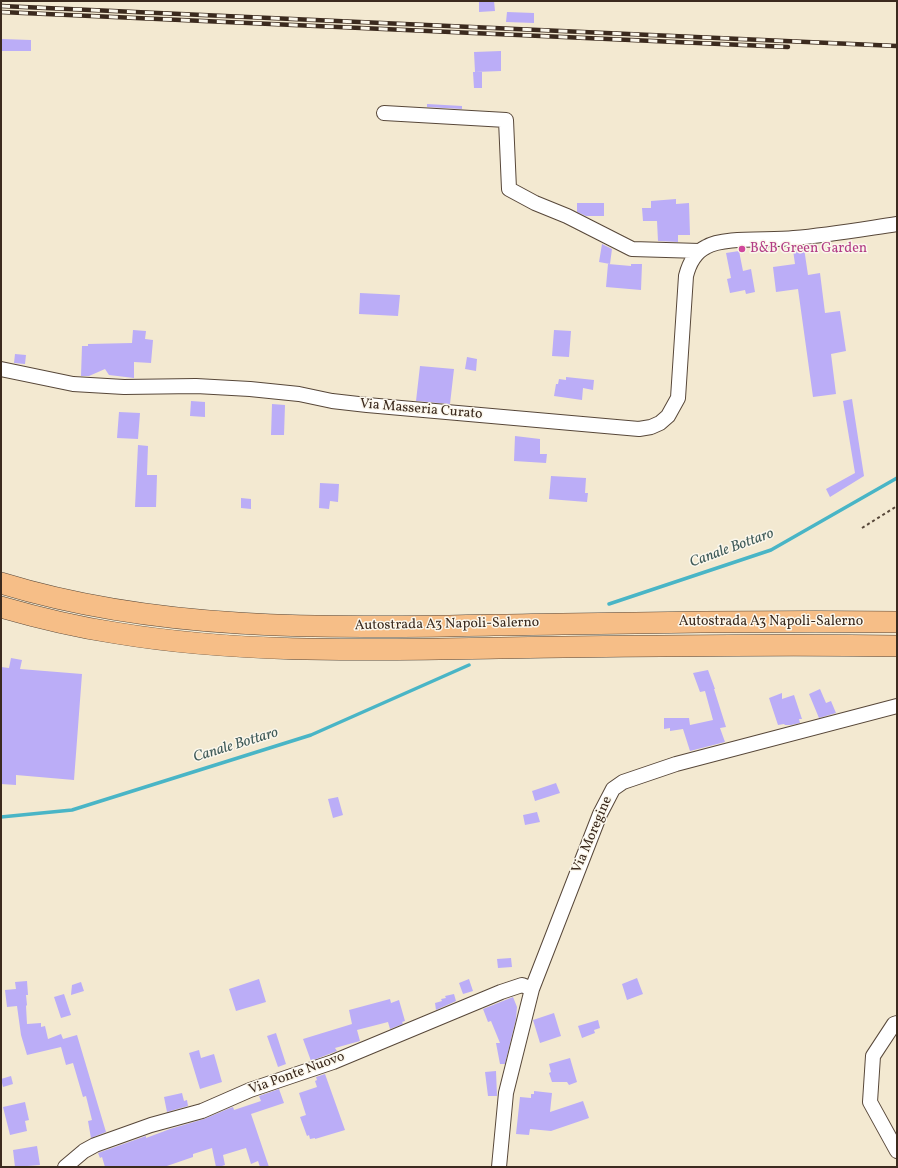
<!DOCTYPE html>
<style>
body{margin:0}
#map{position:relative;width:898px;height:1168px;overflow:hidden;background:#f3e9d1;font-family:Vollkorn,serif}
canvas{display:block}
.frame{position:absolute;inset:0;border:2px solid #3b2a1e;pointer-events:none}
</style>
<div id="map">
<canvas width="898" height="1168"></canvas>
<div class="frame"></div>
</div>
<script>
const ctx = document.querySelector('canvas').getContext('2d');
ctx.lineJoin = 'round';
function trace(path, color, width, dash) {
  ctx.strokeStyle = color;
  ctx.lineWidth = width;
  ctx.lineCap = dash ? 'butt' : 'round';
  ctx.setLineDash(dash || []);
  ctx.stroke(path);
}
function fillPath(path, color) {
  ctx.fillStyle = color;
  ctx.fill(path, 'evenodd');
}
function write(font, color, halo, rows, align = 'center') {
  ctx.font = font + ' Vollkorn,serif';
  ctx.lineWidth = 3;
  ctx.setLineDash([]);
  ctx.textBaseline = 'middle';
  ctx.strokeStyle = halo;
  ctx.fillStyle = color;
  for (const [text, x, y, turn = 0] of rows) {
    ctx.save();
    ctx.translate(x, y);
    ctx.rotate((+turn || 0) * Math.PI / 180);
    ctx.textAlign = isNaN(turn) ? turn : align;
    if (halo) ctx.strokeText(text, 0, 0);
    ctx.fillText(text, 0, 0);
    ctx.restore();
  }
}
const stream = new Path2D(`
 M609,604l162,-54 126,-72
 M1,817l71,-7 239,-75 158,-70`);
const building = new Path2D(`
 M485,1h9l1,10 -16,1v-10z
 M507,12l27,1v10l-28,-1z
 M2,39l29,1v11h-29z
 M501,51v20l-26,1 -1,-20z
 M473,72h9v16h-8z
 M427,104l35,2v3l-35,-2z
 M676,199v5l13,-1 1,32h-12v7l-20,-1 -1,-20h-14l-1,-13h9v-7z
 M577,203h27v13h-18l-9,-4z
 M602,244l10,5 -2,15 -11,-2z
 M804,248l4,27 12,-2 5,40 15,-2 6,40 -15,3 5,40 -23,3 -15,-108 -22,3 -3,-25 22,-3 -2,-14z
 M739,251l4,20 8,-2 4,23 -9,2 -1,-4 -15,3 -3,-14 4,-1 -5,-25z
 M608,264l23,2v-2h11l-1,26 -35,-3z
 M360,293l40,2 -2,21 -39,-2z
 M133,330l13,1 -1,8 8,1 -2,23 -17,-1v16l-25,-3 -4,-6 -16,7h-8l1,-30h6v-2l44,-1z
 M554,330l17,1 -2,26 -17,-1z
 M15,354l11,1 -1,9 -11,-1z
 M467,357l10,2 -1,12 -11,-2z
 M420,366l34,3 -4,35 -34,-3z
 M566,377l28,3 -1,10 -10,-2 -1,12 -28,-4 2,-12h2l1,-5 7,1z
 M852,399l12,77 -34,21 -4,-8 29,-16 -12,-72z
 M191,401l14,1v15l-15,-1z
 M272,404l13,1 -1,30h-13z
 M119,412l21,1 -2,26 -21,-1z
 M515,436l25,3v15h7l-1,9 -32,-2z
 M138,445l10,1 -1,29h10l-1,32h-21z
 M551,476l35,2 -1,15h3l-1,9 -38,-3z
 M320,483l19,1 -1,18 -8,-1 -1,8 -10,-1z
 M241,498l10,1v10l-10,-1z
 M11,658l11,2 -2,9 62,5 -8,106 -58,-5v10l-15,-1v-117l8,1z
 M708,670l7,19h-1l12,38 -6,1 5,14 -35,9 -7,-22 -13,2v-3l-6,1v-11h25l1,7 23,-5 -8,-29 -5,1 -7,-19z
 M820,689l6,14 5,-2 5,12 -17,5 -10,-24z
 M782,693v6l12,-4 8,24h-3l1,4 -9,2h-6l-1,-1 -6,1 -9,-27z
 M556,783l4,10 -25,8 -3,-10z
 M338,797l5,18 -10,3 -5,-19z
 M537,812l3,10 -15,3 -2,-10z
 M511,958l1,9 -14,1 -1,-9z
 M637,978l6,16 -16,6 -5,-16z
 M259,979l7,23 -30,9 -7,-22z
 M469,979l4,12 -10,3 -4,-11z
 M27,981l1,14h-2l1,10 -1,1 1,18 14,-1v4l4,-1 3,13 13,-5 2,5 14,-4 29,97 -15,6 -3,-17 4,-1 -6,-24 -3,1 -10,-34 -7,2 -5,-18 -34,8 -6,-20 -4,-29 -10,1 -2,-17 11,-1 -1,-7z
 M81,982l3,9 -13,4 1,-10z
 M64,994l7,21 -10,3 -7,-21z
 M454,994l2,7 -20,9 -1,-7 7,-2 -1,-2 5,-1 -1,-2z
 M513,997l4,10 -1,12 -11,45h-5l-4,-21h4l-9,-22 -3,1 -5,-13z
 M390,999l1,4 8,-3 6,21 -3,1 1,2 -13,5 -2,-7 -31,8 3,11 -25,7 2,3 -26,10 -8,-22 49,-15 -3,-14z
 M554,1013l7,23 -21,7 -7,-23z
 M598,1020l2,8 -6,2 1,3 -13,5 -4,-12z
 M276,1033l10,31 -8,3 -11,-31z
 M199,1050l2,8 13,-4 8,28 -22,7 -11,-36z
 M570,1058l7,24 -8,3 -2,-3h-15l-3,-9 2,-1 -2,-8z
 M496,1071l1,25h-9l-3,-24z
 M325,1074l20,56 -30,9v-1l-5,1 -1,-4 -2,1 -7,-19 6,-2 -7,-22 18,-6 -2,-6 2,-1 -1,-3z
 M11,1076l2,8 -10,3 -2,-8z
 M279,1089l5,14 -33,11 18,53h-9l-2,-6 -7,3 -5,-16 -23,7 2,10 -6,2h-3l-4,-19 -19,6v3l-29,10h-59l-3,-10 -2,1 -2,-5 48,-17v2l24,-9 34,-10 26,-11 3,-1 1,3 27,-9 -2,-5z
 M534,1091l18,2 -2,19 33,-11 6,17 -38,13 -21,-2 -1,6 -13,-1 4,-37 11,1v-4h3z
 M182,1093l2,8 3,-1 1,6 -21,6 -3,-15z
 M25,1102l4,18 -4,1 2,10 -17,4 -7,-28z
 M37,1146l3,19 -25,2 -2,-17z`);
const path = new Path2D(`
 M862,528l35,-22`);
const minor = new Path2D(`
 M384,113l122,7 3,69 26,14 32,13 65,33 68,2
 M1,369l72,15 51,3 72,-1 54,3 49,5 33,7 35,4 272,24 12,-2 9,-4 8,-7 10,-18 8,-122c3,-12 8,-23 20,-29 18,-11 65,-6 88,-9 34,-3 69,-9 103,-14
 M897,1023l-3,1 -21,32 -3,46 27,49
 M65,1167l19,-16 11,-6 56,-20 51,-14 48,-21 83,-28 168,-70 21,-7 10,4
 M499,1167l7,-74 26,-104 68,-175 13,-25 10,-7 53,-18 221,-58`);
const highway = new Path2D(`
 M1,583c159,49 329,45 493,42 135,-2 269,-5 403,-3
 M1,607c38,11 76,20 115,26 126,21 255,17 383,15 133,-2 265,-4 398,-2`);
const rail = new Path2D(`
 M1,6l896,40
 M1,12l787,35`);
const markers = [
 [742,249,4,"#d1479c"]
];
const hotelNames = [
 ["B&B Green Garden",750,249]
];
const streetNames = [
 ["Via Masseria Curato",421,410,5],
 ["Autostrada A3 Napoli-Salerno",771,622],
 ["Autostrada A3 Napoli-Salerno",447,625,-1],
 ["Via Moregine",593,835,-67],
 ["Via Ponte Nuovo",297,1074,-20]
];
const waterNames = [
 ["Canale Bottaro",732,549,-20],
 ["Canale Bottaro",236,746,-17]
];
trace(stream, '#49b5c6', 3.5);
fillPath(building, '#bbadf7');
trace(minor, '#574739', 16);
trace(highway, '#574739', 22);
trace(path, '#574739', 2, [3, 3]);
trace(minor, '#fff', 14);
trace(highway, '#f6be87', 21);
trace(rail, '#3b2a1e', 4.5);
trace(rail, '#fbf7ec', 3, [9]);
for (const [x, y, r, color] of markers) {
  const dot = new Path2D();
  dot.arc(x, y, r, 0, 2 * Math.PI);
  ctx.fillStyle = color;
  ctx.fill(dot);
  trace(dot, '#fbf7ec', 1.5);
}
write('14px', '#b23c85', '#fbf7ec', hotelNames, 'left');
write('14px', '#3b2a1e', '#fbf7ec', streetNames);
write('italic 15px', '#405b59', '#fbf7ec', waterNames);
</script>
